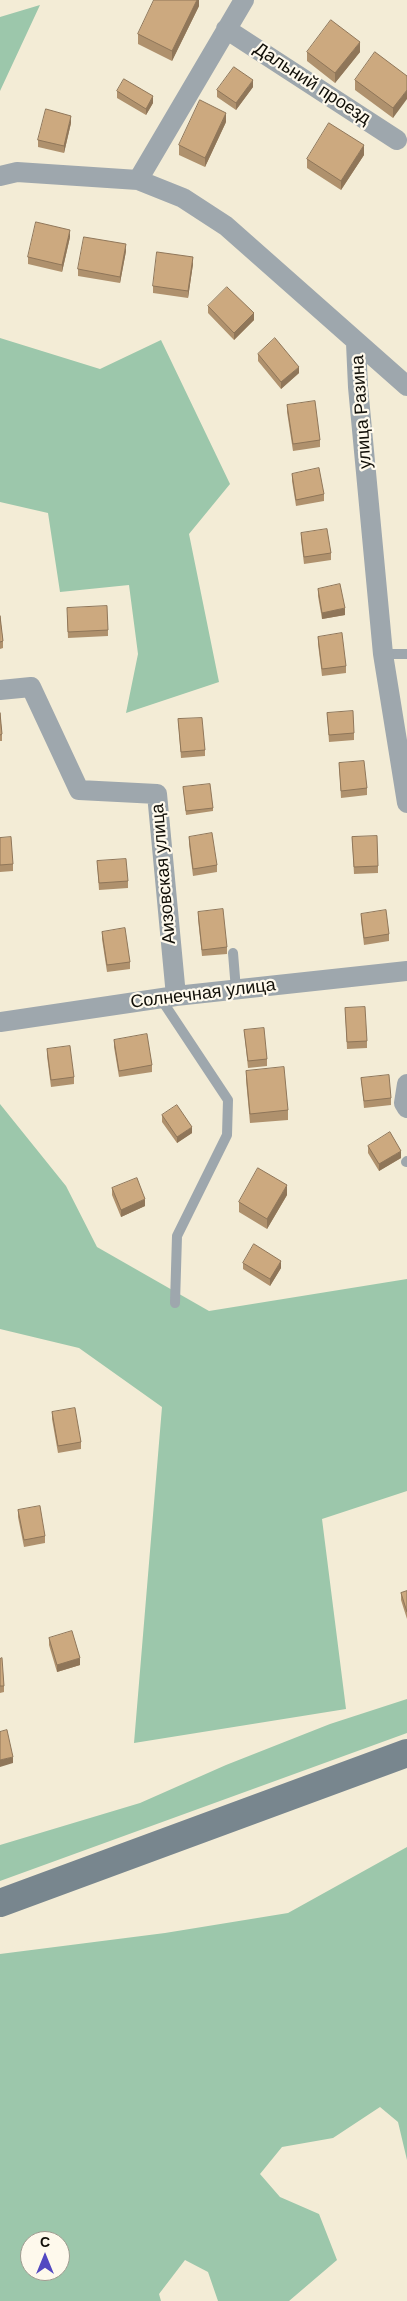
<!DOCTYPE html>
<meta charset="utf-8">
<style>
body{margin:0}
#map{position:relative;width:407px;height:2301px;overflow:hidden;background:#f3ecd6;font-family:Helvetica,sans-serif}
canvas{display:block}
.north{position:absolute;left:20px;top:2231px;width:50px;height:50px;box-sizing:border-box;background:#fef9ec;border:1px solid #9f9b90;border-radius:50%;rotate:0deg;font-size:14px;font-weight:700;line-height:20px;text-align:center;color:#100e07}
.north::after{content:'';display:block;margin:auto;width:18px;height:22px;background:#5349c1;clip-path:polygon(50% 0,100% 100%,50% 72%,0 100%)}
</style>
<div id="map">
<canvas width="407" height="2301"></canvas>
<div class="north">С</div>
</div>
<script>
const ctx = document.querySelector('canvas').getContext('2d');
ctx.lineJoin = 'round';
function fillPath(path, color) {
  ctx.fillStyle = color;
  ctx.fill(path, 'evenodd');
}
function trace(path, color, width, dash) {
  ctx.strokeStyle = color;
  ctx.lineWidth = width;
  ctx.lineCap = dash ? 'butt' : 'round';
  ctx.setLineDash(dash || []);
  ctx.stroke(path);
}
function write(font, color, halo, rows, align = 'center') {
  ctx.font = font + ' Helvetica,sans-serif';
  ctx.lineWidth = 4.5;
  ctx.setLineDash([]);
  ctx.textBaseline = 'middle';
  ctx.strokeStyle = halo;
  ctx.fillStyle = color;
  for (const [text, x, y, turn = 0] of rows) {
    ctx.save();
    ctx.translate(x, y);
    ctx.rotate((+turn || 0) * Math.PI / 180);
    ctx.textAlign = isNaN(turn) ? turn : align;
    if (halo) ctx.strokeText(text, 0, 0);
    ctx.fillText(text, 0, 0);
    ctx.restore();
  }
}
const green = new Path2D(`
 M40,5l-40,86v-74z
 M0,338l100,31 61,-29 69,144 -41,50 30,148 -93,31 12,-59 -9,-69 -69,7 -12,-79 -48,-11z
 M0,1104l66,82 31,61 112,64 198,-32v212l-85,28 24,190 -212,34 28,-336 -83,-59 -79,-19z
 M407,1699v34l-407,148v-36l140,-42 86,-38 104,-41z
 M407,1847v313l-9,-38 -18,-15 -47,31 -51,9 -22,27 20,23 39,17 18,46 -48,41h-71l-10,-29 -23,-12 -26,34 2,7h-161v-347l165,-21 123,-20zM30,2241h30v30h-30z`);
const lane = new Path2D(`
 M383,654h24
 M233,953l3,37
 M161,999l67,101 -1,35 -50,101 -2,67
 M406,1162l1,-1`);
const street = new Path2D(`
 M226,29l171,111
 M0,176l17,-4 121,8 45,18 43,28 181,160
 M138,180l106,-180
 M356,343l2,44 25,267 24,149
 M0,690l31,-3 48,103 78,4 19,202
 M0,1022l176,-26 231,-25
 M407,1084l-3,19 3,5`);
const secondary = new Path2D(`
 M0,1903l407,-150`);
const wall = new Path2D(`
 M199,0v6l-27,55 -34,-17v-10z
 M307,52h53l-25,31 -28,-22z
 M407,76l-14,42 -38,-28v-10z
 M253,87l-17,23 -19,-13v-7z
 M117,91l36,12 -7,12 -29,-17z
 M226,122l-21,45 -26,-12v-10z
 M71,123l-7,30 -26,-6v-7z
 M364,155l-23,35 -34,-22v-9z
 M70,237l-8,35 -34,-8v-7z
 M126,251l-6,32 -42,-7v-7z
 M193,264l-5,34 -35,-5v-7z
 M208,306l46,14 -20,20 -26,-27z
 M258,354l41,19 -18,16 -23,-28z
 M287,405l33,35v7l-27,4 -6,-39z
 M292,474l32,20v7l-28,5 -4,-25z
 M301,533l30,20v7l-27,4 -3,-25z
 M318,589l27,26 -23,4 -4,-23z
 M67,615l41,15v6l-40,2z
 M0,616l3,25v7l-3,1z
 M318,637l28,29v7l-24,3 -4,-32z
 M0,713l2,21v7h-2z
 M327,713l27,20v7l-25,2z
 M178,719l27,31v6l-24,2z
 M339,763l28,25v7l-26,3z
 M183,787l30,21v3l-27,4z
 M189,837l28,28v7l-24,4 -4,-32z
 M352,837l26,29v7l-24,1z
 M0,838l13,26v7l-13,1z
 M97,861l31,20v7l-29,2z
 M198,912l29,35v7l-25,2 -4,-37z
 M361,914l28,20v7l-25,4 -3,-25z
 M102,932l28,30v7l-23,3 -5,-33z
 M345,1008l22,33v7l-20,1z
 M244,1030l23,29v7l-19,2z
 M114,1040l38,25v7l-33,5 -5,-30z
 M47,1049l27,28v7l-23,3 -4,-31z
 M246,1071l42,39v10l-38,3 -4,-43z
 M361,1078l30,20v7l-27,3z
 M162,1115l30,18 -15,10 -15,-21z
 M368,1146l33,12 -22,13 -11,-18z
 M112,1188l33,18 -24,11 -9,-22z
 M287,1195l-20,34 -28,-17v-10z
 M243,1263l38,5 -11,18 -27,-17z
 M52,1412l29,30v7l-23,4 -6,-34z
 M18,1510l27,26v7l-21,4 -6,-30z
 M407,1591v28l-6,-19v-7z
 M49,1638l31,27 -23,7 -8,-27z
 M0,1659l4,27v6l-4,1z`);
const shadedWall = new Path2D(`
 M197,0h2v6l-27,55v-10z
 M360,42v10l-25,31v-10z
 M253,80v7l-17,23v-7z
 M407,90v9l-14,19v-10z
 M153,96v7l-7,12v-6z
 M226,113v9l-21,45v-9z
 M71,116v7l-7,30v-7z
 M364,145v10l-23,35v-9z
 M70,230v7l-8,35v-7z
 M126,244v7l-6,32v-6z
 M193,257v7l-5,34v-7z
 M254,313v7l-20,20v-7z
 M299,367v6l-18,16v-7z
 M345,608v7l-23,4v-6z
 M192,1127v6l-15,10v-6z
 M401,1151v7l-22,13v-7z
 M287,1185v10l-20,34v-10z
 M145,1199v7l-24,11v-7z
 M281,1261v7l-11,18v-7z
 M80,1658v7l-23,7v-7z
 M13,1757v6l-13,4v-7z`);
const building = new Path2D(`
 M154,0h43l-25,51 -34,-17z
 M331,20l29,22 -25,31 -28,-21z
 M375,52l32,24v14l-14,18 -38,-28z
 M234,67l19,13 -17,23 -19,-13z
 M124,79l29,17 -7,13 -29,-18z
 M200,100l26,13 -21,45 -26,-13z
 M46,109l25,7 -7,30 -26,-6z
 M329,123l35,22 -23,36 -34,-22z
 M36,222l34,8 -8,35 -34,-8z
 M84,237l42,7 -6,33 -42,-8z
 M157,252l36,5 -5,34 -35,-5z
 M227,287l27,26 -20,20 -26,-27z
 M275,338l24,29 -18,15 -23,-28z
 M315,401l5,39 -27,4 -6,-39z
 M319,468l5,26 -28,6 -4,-26z
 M327,529l4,24 -27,4 -3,-24z
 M340,584l5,24 -23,5 -4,-24z
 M107,606l1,24 -40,2 -1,-24z
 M0,616l3,25 -3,1z
 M342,633l4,33 -24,3 -4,-32z
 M353,711l1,22 -25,2 -2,-22z
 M0,713l2,21 -2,1z
 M202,718l3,32 -24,2 -3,-33z
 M364,761l3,27 -26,3 -2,-28z
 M210,784l3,24 -27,3 -3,-24z
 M212,833l5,32 -24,4 -4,-32z
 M377,836l1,30 -24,1 -2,-30z
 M11,837l2,27 -13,1v-27z
 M126,859l2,22 -29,2 -2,-22z
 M223,909l4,38 -25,3 -4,-38z
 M386,910l3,24 -25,4 -3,-24z
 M125,928l5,34 -23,3 -5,-33z
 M365,1007l2,34 -20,1 -2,-34z
 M264,1028l3,31 -19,2 -4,-31z
 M147,1034l5,31 -33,6 -5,-31z
 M70,1046l4,31 -23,3 -4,-31z
 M284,1067l4,43 -38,4 -4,-43z
 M389,1075l2,23 -27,3 -3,-23z
 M177,1105l15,22 -15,10 -15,-22z
 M390,1132l11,19 -22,13 -11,-18z
 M258,1168l29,17 -20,34 -28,-17z
 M137,1178l8,21 -24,11 -9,-22z
 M254,1244l27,17 -11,18 -27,-16z
 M75,1408l6,34 -23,4 -6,-34z
 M40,1506l5,30 -21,4 -6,-30z
 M407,1591v21l-6,-19z
 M72,1631l8,27 -23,7 -8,-27z
 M2,1658l2,28h-4v-27z
 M7,1730l6,27 -13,3v-28z`);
const streetNames = [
 ["Дальний проезд",312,84,33],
 ["улица Разина",362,412,-94],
 ["Аизовская улица",164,874,-95],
 ["Солнечная улица",203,994,-7]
];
fillPath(green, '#9cc7ab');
trace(lane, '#9ea7ad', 10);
trace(street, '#9ea7ad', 20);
trace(secondary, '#78868e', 28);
fillPath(wall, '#af916d');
fillPath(shadedWall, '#8f7659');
fillPath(building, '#cca97f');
trace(building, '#8f7659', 1);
write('18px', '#100e07', '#fef9ec', streetNames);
</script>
